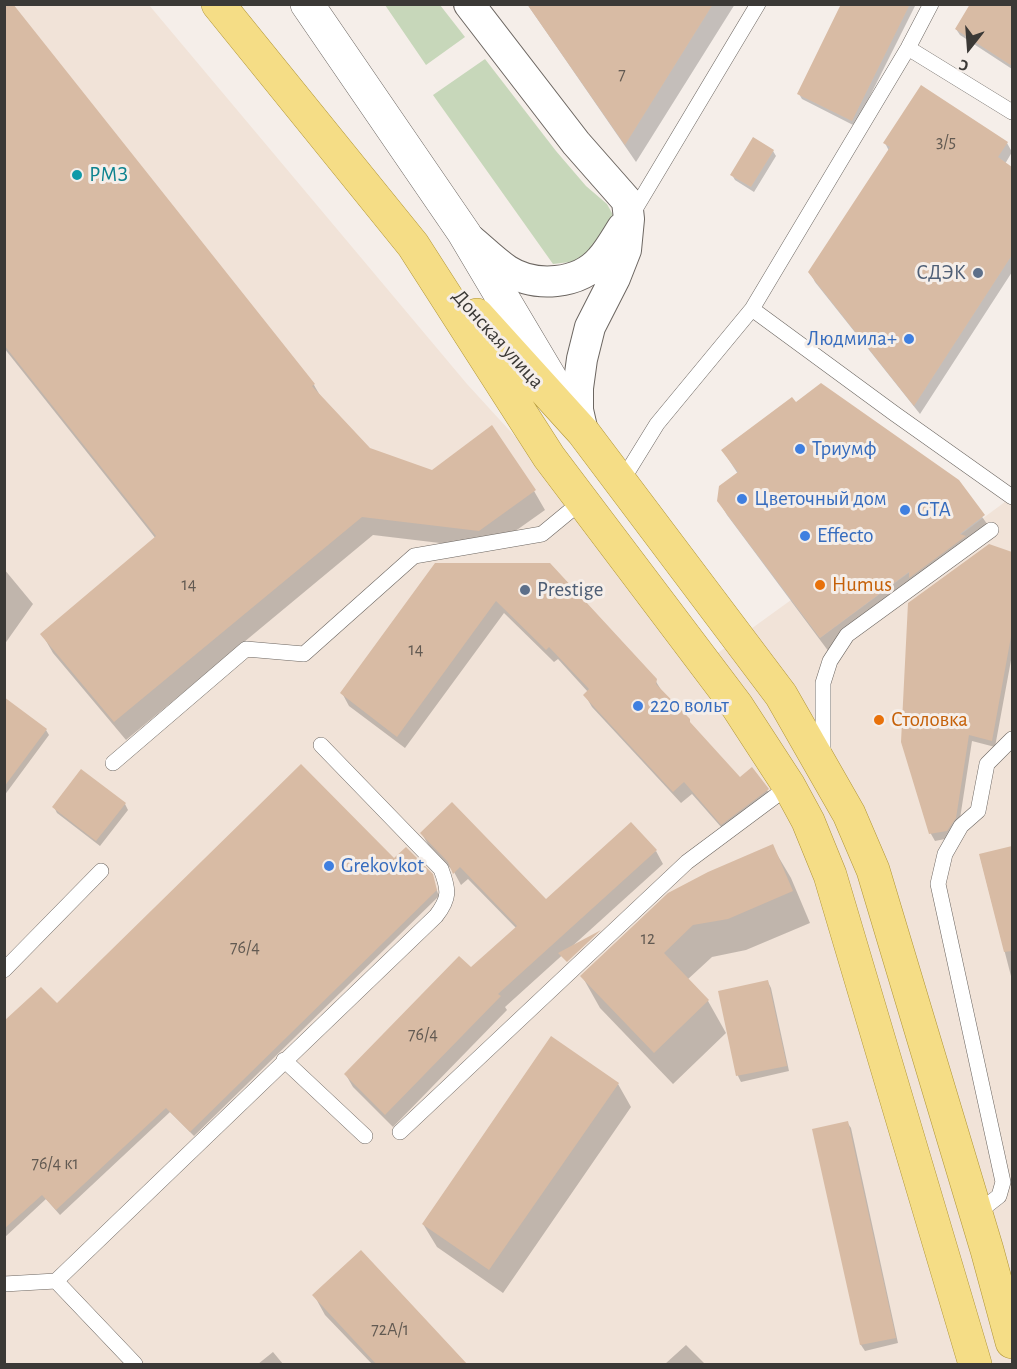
<!DOCTYPE html>
<meta charset="utf-8">
<style>
body{margin:0}
#map{position:relative;width:1017px;height:1369px;overflow:hidden;background:#f5eee9;font-family:"Alegreya Sans",sans-serif}
canvas{display:block}
.frame{position:absolute;inset:0;border:6px solid #3b3936;pointer-events:none}
.north{position:absolute;left:939px;top:18px;width:60px;height:60px;-webkit-text-stroke:4px #f5eee9;paint-order:stroke;rotate:197deg;font-size:16px;font-weight:700;line-height:24px;text-align:center;color:#3b3936}
.north::after{content:'';display:block;margin:auto;width:21px;height:27px;background:#3b3936;clip-path:polygon(50% 0,100% 100%,50% 72%,0 100%)}
</style>
<div id="map">
<canvas width="1017" height="1369"></canvas>
<div class="frame"></div>
<div class="north">С</div>
</div>
<script>
const ctx = document.querySelector('canvas').getContext('2d');
ctx.lineJoin = 'round';
function fillPath(path, color) {
  ctx.fillStyle = color;
  ctx.fill(path, 'evenodd');
}
function trace(path, color, width, dash) {
  ctx.strokeStyle = color;
  ctx.lineWidth = width;
  ctx.lineCap = dash ? 'butt' : 'round';
  ctx.setLineDash(dash || []);
  ctx.stroke(path);
}
function write(font, color, halo, rows, align = 'center') {
  ctx.font = font + ' "Alegreya Sans",sans-serif';
  ctx.lineWidth = 6;
  ctx.setLineDash([]);
  ctx.textBaseline = 'middle';
  ctx.strokeStyle = halo;
  ctx.fillStyle = color;
  for (const [text, x, y, turn = 0] of rows) {
    ctx.save();
    ctx.translate(x, y);
    ctx.rotate((+turn || 0) * Math.PI / 180);
    ctx.textAlign = isNaN(turn) ? turn : align;
    if (halo) ctx.strokeText(text, 0, 0);
    ctx.fillText(text, 0, 0);
    ctx.restore();
  }
}
const built = new Path2D(`
 M5,5h144l318,379 248,271 76,-55 29,38 189,-139h3v865h-1007z`);
const green = new Path2D(`
 M385,5h55l25,32 -39,28z
 M485,59l71,92 30,35 21,18 6,11 -2,15 -26,27 -15,5 -17,2 -120,-169z`);
const shadow = new Path2D(`
 M4,4l310,381 8,14 47,50 63,23 102,19 11,19 -55,39 -117,-14 -247,205 -73,-87 -11,-19 114,-95 -152,-191z
 M527,4h208l-99,158z
 M843,4h73l-61,122 -53,-27 -3,-5z
 M972,4h40v65l-52,-34 -4,-6z
 M885,143h122l5,9 -7,12 7,5v103l-92,142 -105,-132 -5,-10 79,-121z
 M773,151l3,5 -22,36 -19,-12 -3,-5z
 M796,404l161,77 35,50 -163,121 -102,-137 -9,-15 20,-26 -15,-23z
 M989,546l23,8v101l-17,92 -23,-6 -13,84 -9,13 -15,3 -4,-7 -28,-92z
 M436,564l219,116 8,13 77,86 27,11 8,12 -46,34 -37,-42 -11,9 -89,-96 -7,-12 3,-3 -30,-33 -4,3 -50,-49 -99,135 -56,-42 -7,-13z
 M4,569l29,35 -29,41z
 M4,699l42,31 3,5 -45,61z
 M125,804l3,6 -28,36 -43,-33 -3,-6z
 M422,834l124,67 110,-50 7,13 -158,143 2,3 -114,117 -40,-40 -7,-12 125,-106 45,-41 -48,-49 -7,6 -7,-13 -25,-26z
 M772,846l19,32 19,45 -64,27 -34,7 -25,23 21,21 18,32 -53,51 -73,-76 -18,-32z
 M1012,847v133l-32,-124z
 M394,861l37,14 8,21 -245,240 -24,-24 -110,103 -14,-16 -42,39v-215l53,-18z
 M768,982l3,6 18,83 -48,11 -3,-6 -18,-84z
 M618,1084l13,23 -128,186 -66,-46 -14,-23z
 M847,1122l4,6 47,215 -33,8 -4,-6 -47,-215z
 M314,1295l152,69h-94l-47,-49z
 M686,1345l19,19h-40z
 M273,1352l10,12h-25z`);
const building = new Path2D(`
 M4,4h9l302,380 -3,2 58,62 62,22 60,-45 44,65 -57,41 -117,-14 -248,205 -74,-88 116,-98 -152,-191z
 M527,4h186l-88,141z
 M841,4h69l-58,117 -55,-27z
 M970,4h42v62l-57,-37z
 M921,85l87,57 -10,15 14,10v88l-98,151 -106,-134 82,-125 -7,-4z
 M753,137l21,13 -23,37 -21,-12z
 M821,383l138,97 26,35 -25,19 6,2 -57,42v-6l-89,66 -103,-137 2,-15 19,-14 -17,-22 71,-53 4,5z
 M989,544l23,8v79l-20,110 -23,-6 -13,83 -9,13 -18,3 -28,-92 7,-139z
 M435,563h115l107,116 -1,5 34,35v3l50,55 12,-10 17,22 -48,36 -37,-43 -11,10 -90,-97 6,-6 -40,-42 -3,3 -50,-49 -99,136 -57,-44z
 M4,697l43,32 -43,58z
 M301,764l93,94 12,-11 27,27 4,16 -247,242 -24,-24 -110,102 -14,-15 -38,34v-208l37,-34 16,16z
 M81,769l45,34 -30,38 -44,-34z
 M452,802l94,97 85,-77 26,28 -159,144 3,2 -116,119 -41,-41 115,-118 12,11 46,-41 -57,-59 -7,7 -5,-12 -28,-29z
 M773,844l20,47 -65,28 -35,6 -29,28 45,47 -55,53 -74,-77 88,-83 40,-21z
 M1012,846v105l-8,1 -25,-98z
 M601,930l-34,32 -9,-9z
 M768,980l19,86 -51,10 -18,-85z
 M551,1036l68,47 -130,187 -67,-46z
 M848,1121l48,217 -36,7 -48,-216z
 M361,1250l107,115h-91l-65,-70z`);
const lane = new Path2D(`
 M931,4l-23,44 -156,261 143,105 117,83
 M908,48l104,64
 M631,216l127,-212
 M624,487l4,-16 29,-47 95,-115
 M823,754v-71l7,-22 17,-26 144,-105
 M113,763l133,-114 58,5 110,-98 128,-22 40,-33
 M4,970l97,-99
 M284,1060l81,76
 M400,1132l287,-270 102,-76
 M976,1214l23,-18 4,-14 -65,-298 7,-30 16,-28 17,-15 9,-47 25,-25
 M56,1281l380,-365c14,-18 13,-26 5,-47l-120,-124
 M4,1284l52,-3 79,83`);
const street = new Path2D(`
 M469,4l107,139 51,58 2,18 -3,31 -11,28 -25,49 -8,32 -4,29v22l5,22
 M471,240c12,10 23,21 36,30 28,18 72,15 94,-11 8,-9 14,-20 21,-31`);
const secondary = new Path2D(`
 M307,4l157,229 98,165`);
const primary = new Path2D(`
 M218,4l195,241 136,212 188,249 52,80 19,35 22,54 145,489
 M477,315l106,117 198,263 68,119 24,56 114,380 25,92`);
const markers = [
 [77,175,6,"#0f9aa8"],
 [978,273,6,"#5c6f8a"],
 [909,339,6,"#3f7fe0"],
 [800,449,6,"#3f7fe0"],
 [742,499,6,"#3f7fe0"],
 [905,510,6,"#3f7fe0"],
 [805,536,6,"#3f7fe0"],
 [820,585,6,"#e8710a"],
 [525,590,6,"#5c6f8a"],
 [638,706,6,"#3f7fe0"],
 [879,720,6,"#e8710a"],
 [329,866,6,"#3f7fe0"]
];
const numberNames = [
 ["7",622,75],
 ["3/5",946,142],
 ["14",189,585],
 ["14",416,650],
 ["12",648,939],
 ["76/4",245,948],
 ["76/4",423,1035],
 ["76/4 к1",55,1164],
 ["72А/1",390,1330]
];
const cultureNames = [
 ["РМЗ",89,175]
];
const serviceNames = [
 ["СДЭК",966,273],
 ["Prestige",537,590,"left"]
];
const streetNames = [
 ["Донская улица",498,339,48]
];
const shopNames = [
 ["Людмила+",897,339,"right"],
 ["Триумф",812,449],
 ["Цветочный дом",754,499],
 ["GTA",917,510],
 ["Effecto",817,536],
 ["220 вольт",650,706],
 ["Grekovkot",341,866]
];
const foodNames = [
 ["Humus",832,585],
 ["Столовка",891,720]
];
fillPath(built, '#f1e3d8');
fillPath(green, '#c7d7ba');
fillPath(shadow, '#0003');
fillPath(building, '#d8bba4');
trace(lane, '#6c6661', 16);
trace(street, '#6c6661', 32);
trace(secondary, '#6c6661', 34);
trace(primary, '#b09536', 34);
trace(lane, '#fff', 15);
trace(street, '#fff', 30);
trace(secondary, '#fff', 33);
trace(primary, '#f5dd86', 33);
for (const [x, y, r, color] of markers) {
  const dot = new Path2D();
  dot.arc(x, y, r, 0, 2 * Math.PI);
  ctx.fillStyle = color;
  ctx.fill(dot);
  trace(dot, '#f5eee9', 2);
}
write('18px', '#625a52', null, numberNames);
write('21px', '#0d838f', '#f5eee9', cultureNames, 'left');
write('21px', '#4e5e75', '#f5eee9', serviceNames, 'right');
write('21px', '#3b3936', '#f5eee9', streetNames);
write('21px', '#366cbe', '#f5eee9', shopNames, 'left');
write('21px', '#c56008', '#f5eee9', foodNames, 'left');
</script>
